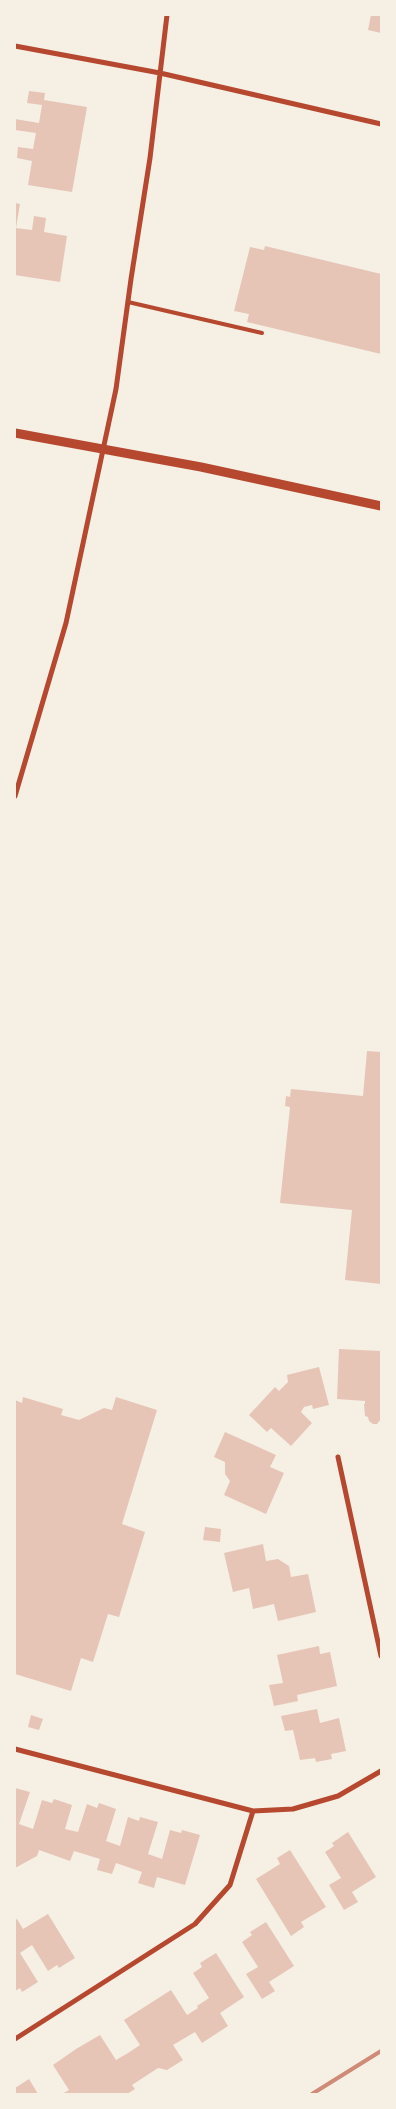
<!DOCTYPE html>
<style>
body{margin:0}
#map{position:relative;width:396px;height:2109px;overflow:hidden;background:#f6efe4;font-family:Inter,sans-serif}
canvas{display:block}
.frame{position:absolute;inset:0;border:16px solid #f6efe4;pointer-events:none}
</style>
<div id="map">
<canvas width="396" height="2109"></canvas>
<div class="frame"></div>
</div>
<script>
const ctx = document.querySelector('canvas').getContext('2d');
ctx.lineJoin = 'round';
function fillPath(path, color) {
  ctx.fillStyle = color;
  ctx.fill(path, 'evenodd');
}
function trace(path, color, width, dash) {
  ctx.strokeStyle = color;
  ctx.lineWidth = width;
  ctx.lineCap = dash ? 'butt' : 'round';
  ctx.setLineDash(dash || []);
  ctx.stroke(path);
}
const building = new Path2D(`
 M371,15h10v18l-13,-3z
 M29,91l16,2 -1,7 43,7 -15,85 -44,-7 4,-24 -15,-3 1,-11 15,2 3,-16 -21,-3v-11l24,4 3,-18 -15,-2z
 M15,203l5,1 -4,24 16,2 2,-14 12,2 -2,14 23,4 -7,46 -45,-7z
 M265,246l116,28v80l-134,-32 2,-8 -15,-3 16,-64 14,3z
 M367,1051l14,1v232l-36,-4 7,-70 -72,-7 10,-96 -5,-1 1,-10 4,1 1,-8 72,7z
 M339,1349l42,2v68l-4,5h-4l-4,-3 -1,-4 -3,-1 -1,-12h1v-3l-28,-2z
 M319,1367l10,38 -16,4 -1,-4 -8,2 -3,5 11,11 -21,23 -20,-18 -4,4 -18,-17 26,-28 4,4 9,-9 -1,-7z
 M23,1397l40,12 -2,6 18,5 25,-12 8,2 4,-13 41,13 -35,114 23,8 -26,85 -11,-3 -15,48 -12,-4 -10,33 -56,-17v-274l7,3z
 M225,1432l51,23 -6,12 14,6 -18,41 -42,-19 6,-14 -5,-7v-12l-11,-5z
 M205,1527l16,2 -1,13 -17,-2z
 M263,1544l3,17 12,-2 11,7 2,11 17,-3 8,38 -38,9 -4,-17 -21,5 -4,-21 -16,4 -9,-39z
 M319,1646l1,8 10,-2 7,34 -40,9 1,6 -24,5 -5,-21 14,-2 -6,-28z
 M317,1709l3,14 19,-5 7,33 -15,3 1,5 -16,3 -1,-4 -15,2 -7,-30 -8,1 -4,-15z
 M31,1715l12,4 -4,11 -11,-3z
 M15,1788l15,4 -11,32 14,5 9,-29 10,3 2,-4 18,6 -7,24 13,3 9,-28 10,4 2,-5 17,6 -10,32 14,5 8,-29 11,4 1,-4 18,5 -10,32 14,5 8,-29 11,3 1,-3 18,5 -15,50 -28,-8 -3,11 -16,-5 4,-11 -26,-9 -4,11 -15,-4 3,-11 -26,-8 -4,10 -31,-11 -2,6 -22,12z
 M348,1832l28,45 -24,15 6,10 -14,8 -15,-25 12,-7 -16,-26 9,-6 -2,-3z
 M290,1850l36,57 -25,15 3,5 -13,9 -35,-57 24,-15 -3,-6z
 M48,1914l27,44 -16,10 -2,-3 -9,6 -16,-26 -12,8 18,29 -16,10 -2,-4 -5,3v-71l2,-1 6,10z
 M266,1922l28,44 -25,16 6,9 -13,8 -16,-25 12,-7 -16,-25 10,-7 -2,-3z
 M216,1953l28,44 -24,16 8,13 -26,17 -7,-11 -22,13 10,15 -16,10 -9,-2 -26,17 3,4 -8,5h-65l7,-4 -16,-25 23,-16 24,-14 16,25 12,-7 12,-8 -16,-25 47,-30 16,25 11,-7 -1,-2 12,-8 -16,-25 9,-6 -2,-4z
 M29,2079l9,15h-23v-6z`);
const service = new Path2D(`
 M128,302l134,31`);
const minor = new Path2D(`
 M15,46l145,27 221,51
 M15,796l51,-173 50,-234 15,-110 19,-121 17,-143
 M338,1457l43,199
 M15,1749l238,62 40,-2 45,-13 43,-25
 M15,2039l180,-115 35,-39 23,-74`);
const tertiary = new Path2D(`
 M15,433l186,34 180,39`);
const rail = new Path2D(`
 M312,2094l69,-43`);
fillPath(building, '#e6c5b7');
trace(service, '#b5482f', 4);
trace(minor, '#b5482f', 5);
trace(tertiary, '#b5482f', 9);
trace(rail, '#cf8b77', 4);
</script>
